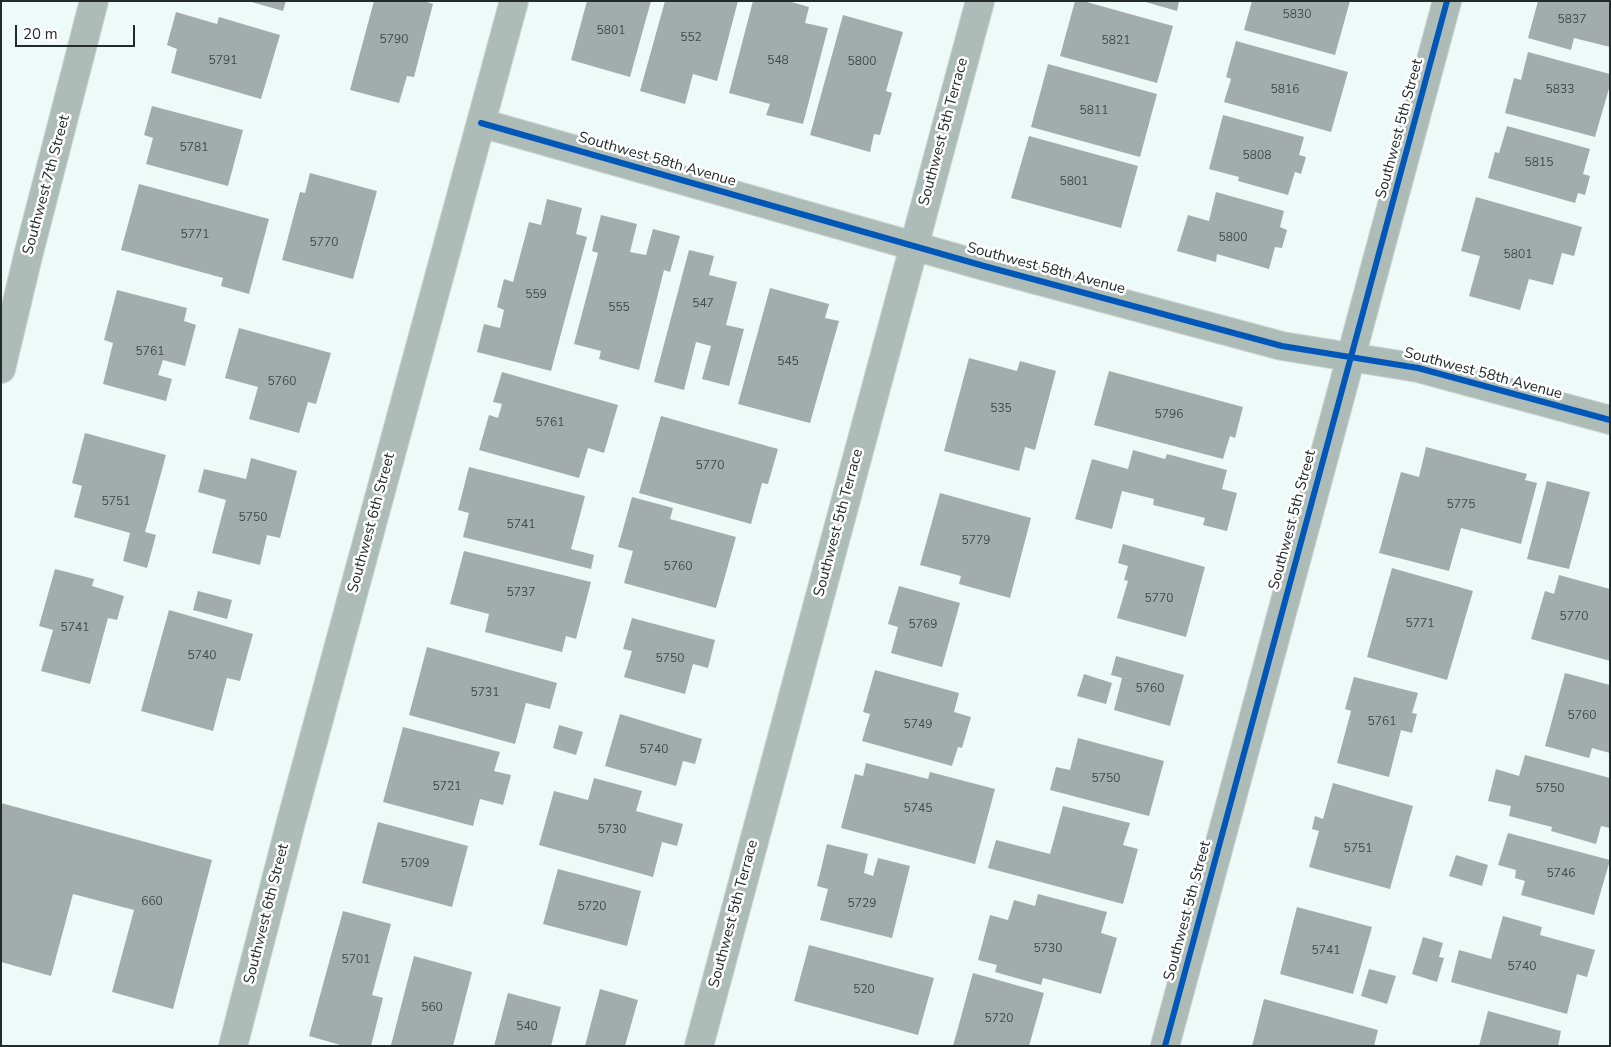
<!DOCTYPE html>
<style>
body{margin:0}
#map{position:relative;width:1611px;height:1047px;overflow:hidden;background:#eefaf8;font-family:"Nunito Sans",sans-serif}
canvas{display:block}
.frame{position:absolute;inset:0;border:2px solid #222b2a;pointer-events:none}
.scale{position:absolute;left:15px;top:25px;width:120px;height:22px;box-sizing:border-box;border:2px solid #222b2a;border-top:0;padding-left:6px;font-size:15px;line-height:18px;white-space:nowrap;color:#222b2a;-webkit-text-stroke:4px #fff;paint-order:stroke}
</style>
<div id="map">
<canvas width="1611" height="1047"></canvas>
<div class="frame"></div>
<div class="scale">20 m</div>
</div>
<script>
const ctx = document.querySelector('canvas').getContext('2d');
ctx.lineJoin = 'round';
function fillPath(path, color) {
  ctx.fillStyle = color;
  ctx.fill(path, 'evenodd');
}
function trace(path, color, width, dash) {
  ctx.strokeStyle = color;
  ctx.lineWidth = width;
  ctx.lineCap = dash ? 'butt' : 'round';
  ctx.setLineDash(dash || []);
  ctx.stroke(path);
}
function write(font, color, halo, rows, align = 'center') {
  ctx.font = font + ' "Nunito Sans",sans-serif';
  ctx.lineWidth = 5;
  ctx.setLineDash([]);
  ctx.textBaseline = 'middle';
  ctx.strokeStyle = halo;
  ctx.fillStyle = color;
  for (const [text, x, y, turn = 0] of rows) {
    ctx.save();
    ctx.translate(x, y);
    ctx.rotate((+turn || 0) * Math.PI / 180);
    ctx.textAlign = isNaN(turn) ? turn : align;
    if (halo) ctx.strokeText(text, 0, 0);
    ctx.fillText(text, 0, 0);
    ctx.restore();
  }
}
const building = new Path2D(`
 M248,1h38l-3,10z
 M374,1h50l9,3 -19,73 -7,-1 -8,27 -49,-13z
 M587,1h64l-21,76 -59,-17z
 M665,1h73l-21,80 -24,-7 -8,30 -45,-13z
 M753,1h35l21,6 -4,16 23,5 -25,96 -37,-9 4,-11 -41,-11z
 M1075,1h8l90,25 -16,57 -97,-27z
 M1142,1h37l-2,10z
 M1252,1h98l-15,54 -91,-25z
 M1538,1h72v46l-36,-9 -3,12 -43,-12z
 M176,12l41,12 2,-7 61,18 -19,64 -90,-26 6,-24 -10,-4z
 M843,15l60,17 -17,59 6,2 -12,42 -6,-1 -4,18 -60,-17z
 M1236,41l112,31 -17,60 -107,-30 7,-23 -5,-2z
 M1528,52l82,22v11l-15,52 -90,-24 9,-35 7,2z
 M1048,64l109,30 -17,63 -109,-30z
 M152,106l91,24 -15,56 -82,-22 7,-26 -9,-3z
 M1223,115l81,22 -5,18 7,2 -5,17 -6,-2 -7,23 -50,-14 1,-4 -30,-8z
 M1507,126l83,23 -7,25 7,2 -5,19 -7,-2 -3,10 -87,-25 7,-26 4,1z
 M1029,136l109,30 -17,62 -110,-30z
 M310,173l67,18 -24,88 -71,-19 18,-68 5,1z
 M139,184l130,35 -20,75 -28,-8 2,-8 -102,-28z
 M1216,192l68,19 -4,16 7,3 -5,18 -7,-1 -6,22 -52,-15 -1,8 -39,-11 11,-36 21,6z
 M1476,197l106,30 -8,29 -12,-3 -9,32 -24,-6 -9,31 -51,-14 11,-40 -19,-5z
 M547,199l35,9 -6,26 11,3 -36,134 -74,-19 7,-28 16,4 4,-18 -7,-3 7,-28 9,3 16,-60 12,3z
 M601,215l36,9 -7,28 16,3 7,-26 27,7 -10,36 -6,-2 -25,100 -40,-11 2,-8 -27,-7 24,-91 -6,-2z
 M689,250l25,6 -5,19 28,7 -11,43 18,4 -15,57 -27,-7 9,-33 -15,-4 -12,48 -30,-8z
 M770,288l59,16 -4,14 14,3 -29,102 -72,-19z
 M117,290l70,18 -3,13 12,4 -11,41 -22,-6 -5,15 14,4 -6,22 -63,-17 10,-41 -9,-3z
 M239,328l92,25 -15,51 -8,-2 -9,31 -50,-14 9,-32 -33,-9z
 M969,358l48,13 3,-10 36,10 -21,79 -10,-3 -6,24 -75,-20z
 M1109,371l134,36 -8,31 -5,-2 -7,23 -129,-34z
 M502,372l116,33 -14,48 -16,-5 -9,30 -100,-28 10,-35 9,3 4,-14 -9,-2z
 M661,416l117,33 -10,35 -6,-1 -11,41 -112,-31z
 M85,433l81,22 -21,77 11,3 -9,33 -24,-7 7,-28 -56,-16 8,-31 -10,-3z
 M1426,447l101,27 -2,6 12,3 -16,61 -60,-16 -12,43 -70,-18 22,-81 18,5z
 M1133,450l32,9 2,-5 60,16 -5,19 15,4 -10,38 -24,-6 2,-7 -52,-13 1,-6 -32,-8 -10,38 -37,-10 17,-60 36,10z
 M251,458l46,13 -17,67 -13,-3 -7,30 -48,-12 14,-53 -28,-8 6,-23 42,10z
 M469,467l116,29 -14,53 23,6 -3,14 -128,-32 6,-24 -11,-3z
 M1547,481l43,11 -21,77 -42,-10z
 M940,493l91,25 -21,80 -51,-14 2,-8 -41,-11z
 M632,497l41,11 -3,11 66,18 -20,71 -92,-25 9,-32 -15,-4z
 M1123,544l82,23 -19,70 -69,-19 11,-37 -4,-1 4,-14 -10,-3z
 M464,551l127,31 -15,57 -10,-3 -4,16 -77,-20 4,-18 -39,-10z
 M1392,568l81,23 -26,89 -80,-23z
 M55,569l39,10 -2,7 32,10 -7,24 -9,-2 -18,66 -49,-13 12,-41 -14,-4z
 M1559,575l51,14v72l-79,-22 14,-48 9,3z
 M899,586l61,17 -18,64 -51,-14 7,-26 -10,-3z
 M198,591l34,9 -5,19 -34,-9z
 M169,610l84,24 -13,47 -13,-3 -14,53 -72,-20z
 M632,618l83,22 -7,28 -15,-4 -8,30 -61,-17 8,-26 -9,-2z
 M427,647l130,36 -7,26 -24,-6 -11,41 -106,-29z
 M1116,656l68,19 -14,51 -56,-16 8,-32 -11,-3z
 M875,670l84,23 -5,19 17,5 -9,31 -4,-1 -6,19 -90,-25 8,-27 -7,-2z
 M1565,673l45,12v68l-18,-5 -3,10 -44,-12z
 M1084,674l28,9 -6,21 -29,-8z
 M1354,677l64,16 -6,20 5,1 -5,19 -11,-3 -12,47 -52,-14 14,-52 -6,-2z
 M620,714l82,25 -7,25 -12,-3 -7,25 -71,-20z
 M559,725l24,7 -7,23 -23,-7z
 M403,727l97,25 -6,19 17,4 -8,30 -23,-6 -7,27 -90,-24z
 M1078,738l86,23 -15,55 -99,-26 6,-23 14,3z
 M1525,755l85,23v50l-9,-2 -5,18 -45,-13 1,-4 -43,-11 2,-10 -23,-5 8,-32 23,7z
 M866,763l62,16 2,-7 65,17 -20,75 -134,-36 14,-54 8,2z
 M594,778l48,13 -6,20 47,13 -6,22 -15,-4 -9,35 -114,-32 15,-54 34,9z
 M1333,783l80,23 -23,83 -81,-22 10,-36 -7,-2 3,-13 8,3z
 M1,803l211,57 -39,149 -61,-17 22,-82 -61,-16 -22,82 -50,-14z
 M1063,806l67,17 -7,22 15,4 -15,55 -135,-36 8,-28 54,14z
 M378,822l90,24 -16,61 -90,-24z
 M1508,833l102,27 -16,55 -73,-20 4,-14 -10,-3 1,-8 -18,-5z
 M827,844l41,10 -4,19 9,3 5,-18 32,8 -18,72 -72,-18 8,-31 -11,-3z
 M1456,855l32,10 -6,21 -33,-10z
 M558,869l83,22 -14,55 -84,-22z
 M1038,894l69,18 -6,21 16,5 -16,56 -58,-16 -2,7 -46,-13 2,-7 -19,-5 12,-45 18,5 6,-20 21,6z
 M1297,907l75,20 -19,67 -73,-20z
 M343,911l48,13 -19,71 11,3 -12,48h-27l-35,-10z
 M1503,916l39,11 -2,8 55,15 -8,27 -10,-3 -10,40 -116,-32 8,-32 32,9z
 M1423,937l20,6 -4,14 5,1 -7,24 -25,-8z
 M809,945l125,33 -16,57 -124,-34z
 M414,956l58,16 -19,74 -62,-1z
 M1369,969l27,7 -9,28 -26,-8z
 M973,973l71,20 -15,53h-76z
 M600,989l38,11 -13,46h-40z
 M508,993l53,14 -10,39h-57z
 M1264,999l114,31 -4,16h-122z
 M1488,1011l73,20 -3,15h-79z`);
const street = new Path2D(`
 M481,123l503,143 298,80 136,22 192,52
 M1,369l27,-113 66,-255
 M233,1046l58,-224 223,-821
 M699,1046l281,-1045
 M1165,1046l282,-1045`);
const cycleway = new Path2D(`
 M481,123l503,143 298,80 136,22 192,52
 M1165,1046l282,-1045`);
const numberNames = [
 ["5830",1297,15],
 ["5837",1572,20],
 ["5801",611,31],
 ["552",691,38],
 ["5790",394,40],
 ["5821",1116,41],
 ["5791",223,61],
 ["548",778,61],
 ["5800",862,62],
 ["5816",1285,90],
 ["5833",1560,90],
 ["5811",1094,111],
 ["5781",194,148],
 ["5808",1257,156],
 ["5815",1539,163],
 ["5801",1074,182],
 ["5771",195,235],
 ["5800",1233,238],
 ["5770",324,243],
 ["5801",1518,255],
 ["559",536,295],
 ["547",703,304],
 ["555",619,308],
 ["5761",150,352],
 ["545",788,362],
 ["5760",282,382],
 ["535",1001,409],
 ["5796",1169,415],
 ["5761",550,423],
 ["5770",710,466],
 ["5751",116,502],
 ["5775",1461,505],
 ["5750",253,518],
 ["5741",521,525],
 ["5779",976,541],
 ["5760",678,567],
 ["5737",521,593],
 ["5770",1159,599],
 ["5770",1574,617],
 ["5771",1420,624],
 ["5769",923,625],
 ["5741",75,628],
 ["5740",202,656],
 ["5750",670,659],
 ["5760",1150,689],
 ["5731",485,693],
 ["5760",1582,716],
 ["5761",1382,722],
 ["5749",918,725],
 ["5740",654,750],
 ["5750",1106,779],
 ["5721",447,787],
 ["5750",1550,789],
 ["5745",918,809],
 ["5730",612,830],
 ["5751",1358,849],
 ["5709",415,864],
 ["5746",1561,874],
 ["660",152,902],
 ["5729",862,904],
 ["5720",592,907],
 ["5730",1048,949],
 ["5741",1326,951],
 ["5701",356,960],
 ["5740",1522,967],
 ["520",864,990],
 ["560",432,1008],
 ["5720",999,1019],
 ["540",527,1027]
];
const streetNames = [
 ["Southwest 5th Street",1400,129,-75],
 ["Southwest 5th Terrace",944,132,-75],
 ["Southwest 58th Avenue",657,160,16],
 ["Southwest 7th Street",47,185,-75],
 ["Southwest 58th Avenue",1046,269,15],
 ["Southwest 58th Avenue",1483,374,15],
 ["Southwest 5th Street",1293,520,-75],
 ["Southwest 6th Street",372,523,-75],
 ["Southwest 5th Terrace",839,523,-75],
 ["Southwest 5th Street",1188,911,-75],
 ["Southwest 6th Street",267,914,-76],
 ["Southwest 5th Terrace",734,914,-75]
];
fillPath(building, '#a3acac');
trace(street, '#cad4d2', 30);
trace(street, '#adbcb7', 28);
trace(cycleway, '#0057b8', 6);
write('12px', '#424b4a', null, numberNames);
write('15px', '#222b2a', '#fff', streetNames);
</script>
